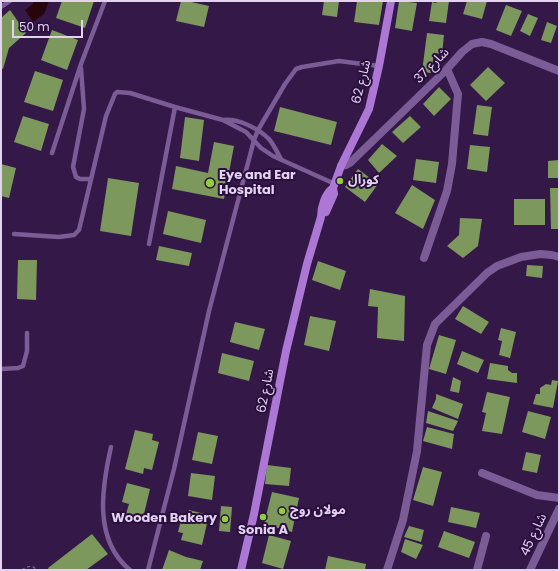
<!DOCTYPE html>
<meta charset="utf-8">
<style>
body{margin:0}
#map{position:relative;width:560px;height:571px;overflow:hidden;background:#341848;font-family:Poppins,sans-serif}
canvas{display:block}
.frame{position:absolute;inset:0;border:2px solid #e3d3f1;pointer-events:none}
.scale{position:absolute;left:12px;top:20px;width:71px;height:18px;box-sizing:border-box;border:2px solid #e3d3f1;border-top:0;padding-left:5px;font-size:12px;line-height:14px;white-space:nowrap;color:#e3d3f1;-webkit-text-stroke:3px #2a0e3d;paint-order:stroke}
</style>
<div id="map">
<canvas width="560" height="571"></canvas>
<div class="frame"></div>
<div class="scale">50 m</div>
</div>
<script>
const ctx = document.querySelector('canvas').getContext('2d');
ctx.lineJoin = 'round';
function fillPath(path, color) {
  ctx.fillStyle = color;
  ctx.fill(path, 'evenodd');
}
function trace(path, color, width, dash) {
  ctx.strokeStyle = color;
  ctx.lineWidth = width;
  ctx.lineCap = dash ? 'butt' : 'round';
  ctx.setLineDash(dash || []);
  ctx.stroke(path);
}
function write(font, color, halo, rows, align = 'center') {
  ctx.font = font + ' Poppins,"Noto Sans Arabic",sans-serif';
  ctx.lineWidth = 4;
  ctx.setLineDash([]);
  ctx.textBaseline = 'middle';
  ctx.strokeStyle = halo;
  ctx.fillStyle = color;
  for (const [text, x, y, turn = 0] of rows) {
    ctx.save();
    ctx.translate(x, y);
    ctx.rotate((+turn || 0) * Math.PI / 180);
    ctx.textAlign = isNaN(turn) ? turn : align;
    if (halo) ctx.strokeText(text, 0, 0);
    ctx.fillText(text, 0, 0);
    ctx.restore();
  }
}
const water = new Path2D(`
 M34,1h15l-5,13 -11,8 -8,-12 8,-6z`);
const building = new Path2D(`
 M62,1h32l-9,27 -29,-10z
 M181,1h6l22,5 -5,21 -28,-6z
 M324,1h15l-2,16 -15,-2z
 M357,1h26l-4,24 -25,-3z
 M399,1l18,2 -5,28 -17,-3z
 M437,1h12l-3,22 -17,-2 3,-19 4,1z
 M467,1h20l-5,18 -19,-5z
 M506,5l16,6 -11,25 -15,-6z
 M10,10l16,23 -17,15 -6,21 -2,-1v-50z
 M528,14l10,4 -8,18 -10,-5z
 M547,22l10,4 -6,17 -10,-3z
 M52,30l26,10 -11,30 -26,-10z
 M427,33l17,2 -2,19 -8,-1 -3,20 -9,-1z
 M488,67l17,16 -19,18 -16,-16z
 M35,71l28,9 -10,31 -29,-9z
 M439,87l12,12 -17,17 -11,-12z
 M477,105l15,2 -4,29 -15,-2z
 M280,107l57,15 -6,23 -57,-14z
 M23,116l26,8 -8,27 -27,-9z
 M410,116l11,11 -18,16 -11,-11z
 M185,117l19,3 -5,41 -19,-3z
 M214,142l20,4 -10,53 -52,-10 4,-23 32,7z
 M382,144l15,12 -18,17 -11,-13z
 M470,145l20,2 -3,25 -20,-3z
 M416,159l23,3 -3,21 -23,-3z
 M559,160v18h-11v-17z
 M1,164l15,4 -7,30 -8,-2z
 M358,169l20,15 -13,18 -20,-15z
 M108,178l31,5 -8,53 -31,-5z
 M412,185l23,15 -12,29 -28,-16z
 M550,188h9v41h-8z
 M514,199h31v26h-31z
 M168,211l38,9 -5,23 -38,-9z
 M460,218l22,1 -4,27 -15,12 -16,-12 12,-11z
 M159,246l33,7 -3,13 -33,-6z
 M18,260h19l-1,40 -19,-1z
 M318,261l28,10 -6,19 -28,-10z
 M527,265l16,1 -1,12 -16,-2z
 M370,289l35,7 -1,45 -27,-3 1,-31 -10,-1z
 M463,306l26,16 -8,12 -26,-15z
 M310,316l26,5 -7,30 -25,-6z
 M235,322l30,7 -6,21 -29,-8z
 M501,328l15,4 -6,26 -11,-3 3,-14 -4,-1z
 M439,335l17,5 -10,34 -17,-5z
 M462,351l22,9 -6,13 -21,-9z
 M222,353l32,8 -5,20 -31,-8z
 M490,363l18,3v4l4,3h5v10l-30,-4z
 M453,377l8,4 -2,12 -9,-2z
 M552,380l6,1 -5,27 -20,-4 3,-10h4v-6l6,-4 5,1z
 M487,392l23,5 -8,37 -20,-3 4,-18 -4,-1z
 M436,394l27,10 -5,15 -26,-11 4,-9z
 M428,411l30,10 -5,10 -27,-8z
 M528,411l23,6 -6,22 -23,-7z
 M427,427l27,7 -2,15 -29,-8z
 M135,430l18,4 -1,6 7,2 -7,28 -8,-2 -1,6 -18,-5z
 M198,432l20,4 -6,28 -20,-4z
 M526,452l15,3 -4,18 -15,-3z
 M267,465l24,3 -2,18 -24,-2z
 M423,467l19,5 -9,34 -20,-6z
 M191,473l24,3 -3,24 -24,-4z
 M127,483l23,6 -7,29 -17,-4 3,-10 -7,-2z
 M272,492l27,6 -7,34 -28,-8z
 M221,506l11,1 -2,25 -11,-1z
 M451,507l29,6 -4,15 -28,-6z
 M189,510l20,5 -7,30 -21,-5 2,-7 -5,-1 4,-16 5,2z
 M409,526l15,4 -3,12 -17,-5z
 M444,531l31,11 -6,16 -31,-11z
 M92,534l16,20 -22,16h-37l-1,-2z
 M269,535l22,6 -8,28 -21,-6z
 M405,539l18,6 -7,14 -15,-7z
 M169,550l17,7 17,4 -3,9h-38z
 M328,556l38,8 -1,6h-40z`);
const path = new Path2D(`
 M22,570l5,-3 5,-1 5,4`);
const lane = new Path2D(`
 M1,7l9,-6
 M81,68l3,41 -11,58 3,10 4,2h11
 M223,120l23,12 15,16 12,8 62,28
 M52,153l29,-89 24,-63
 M14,234l45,3 15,-2 5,-5 27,-114 9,-22 2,-2 13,1 45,14 48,13c15,-2 36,9 46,19 5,6 8,13 12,20
 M149,244l26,-137
 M1,369l17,-1 5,-2 4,-15v-18
 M111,447c-9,40 -18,93 19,123
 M148,570l26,-101 35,-158 45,-171 4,-10 27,-46 11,-15 6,-2 37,-6 40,5`);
const street = new Path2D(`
 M341,166l5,-1 5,-3 96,-93 15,-17 10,-8 10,-2 9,2 68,27
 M424,258l23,-67 5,-27 6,-70 -11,-25
 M482,473l55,22 22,3
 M387,570l16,-50 14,-69 10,-106 8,-21 52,-51 10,-7 24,-9 19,-3 12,1 7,2
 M477,570l9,-34
 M530,570l29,-61`);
const secondary = new Path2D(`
 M326,212l8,-18 -1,-6 8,-22 28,-57 10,-43 12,-65
 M241,570l13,-56 32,-163 21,-87 14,-47c0,-10 4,-23 12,-29`);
const markers = [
 [340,181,4,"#93cd3d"],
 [210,183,5,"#93cd3d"],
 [282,511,4,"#93cd3d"],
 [263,517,4,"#93cd3d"],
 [225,519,4,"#93cd3d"]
];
const streetNames = [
 ["شارع 37",432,66,-46],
 ["شارع 62",362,82,-76],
 ["شارع 62",266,391,-79],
 ["شارع 45",534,535,-65]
];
const poiNames = [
 ["Eye and Ear",219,176],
 ["Hospital",219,191],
 ["كورال",348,181],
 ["مولان روج",290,511],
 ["Wooden Bakery",217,519,"right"],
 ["Sonia A",263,531,"center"]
];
fillPath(water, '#28040d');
fillPath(building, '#7c985d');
trace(path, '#78618a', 1.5, [3, 3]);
trace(lane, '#7c5c96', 4.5);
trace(street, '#7c5c96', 8);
trace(secondary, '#ad78d5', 8);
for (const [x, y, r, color] of markers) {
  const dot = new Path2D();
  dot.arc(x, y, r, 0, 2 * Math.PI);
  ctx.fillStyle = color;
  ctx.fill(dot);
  trace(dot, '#2a0e3d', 1.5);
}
write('13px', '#e3d3f1', '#2a0e3d', streetNames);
write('bold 13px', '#e3d3f1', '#2a0e3d', poiNames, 'left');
</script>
